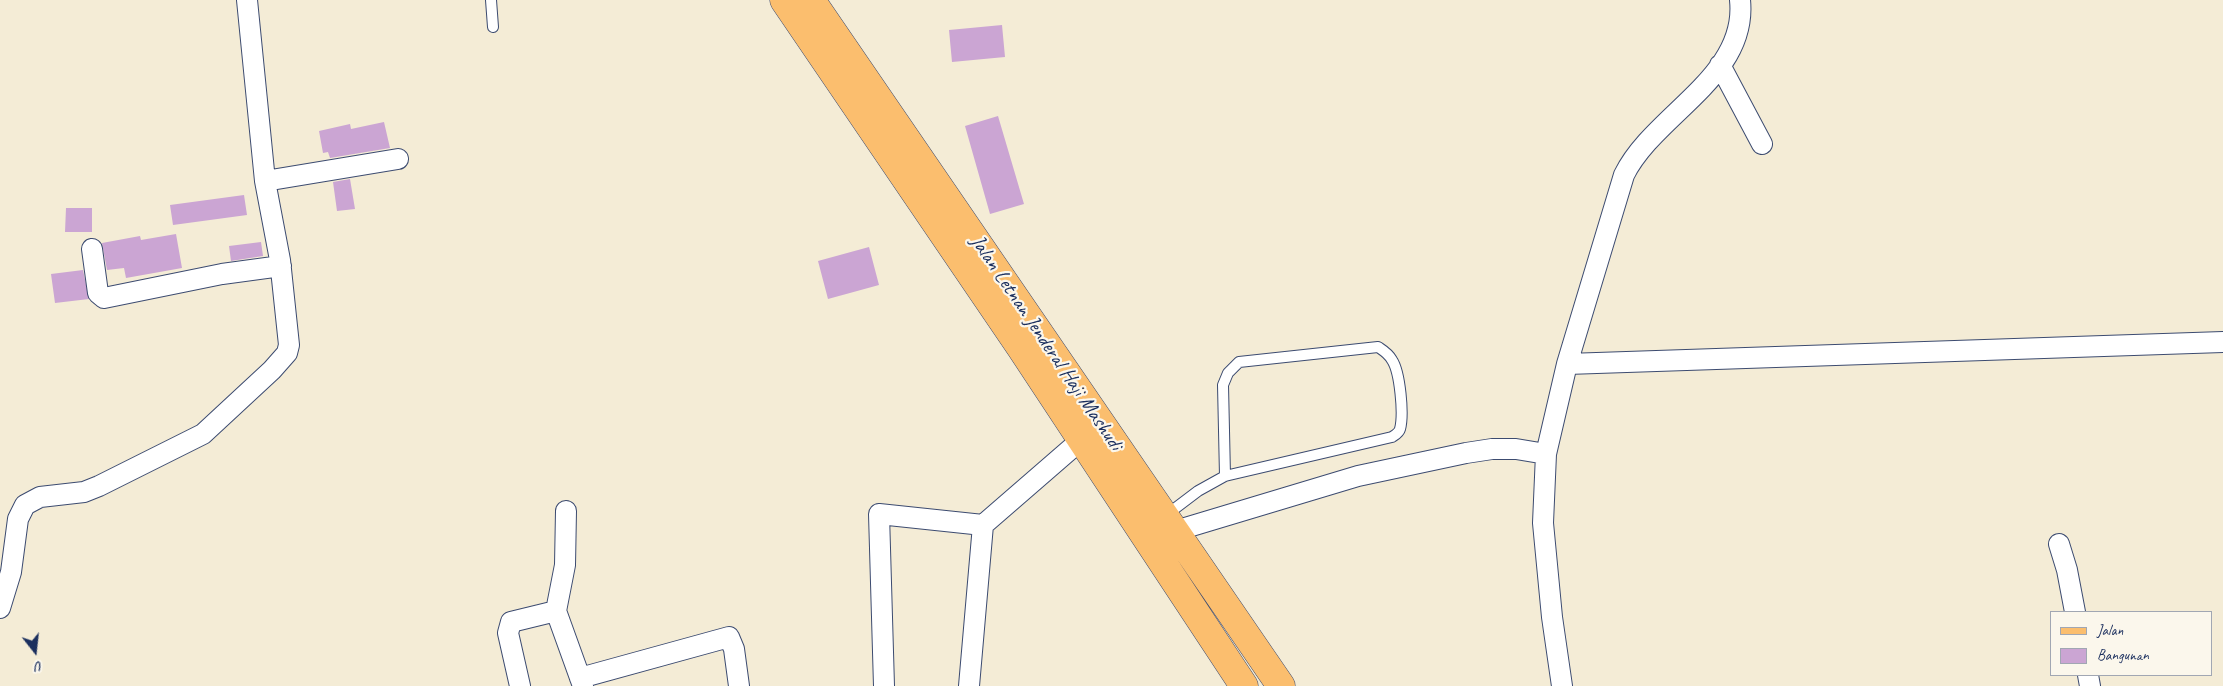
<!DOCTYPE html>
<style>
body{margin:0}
#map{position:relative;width:2223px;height:686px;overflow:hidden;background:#f4ecd6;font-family:Caveat,sans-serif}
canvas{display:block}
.legend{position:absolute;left:2050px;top:611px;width:162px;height:65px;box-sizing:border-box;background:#fbf7ec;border:1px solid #a1a7b3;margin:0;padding:6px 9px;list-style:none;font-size:15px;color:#1b2f5e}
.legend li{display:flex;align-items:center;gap:10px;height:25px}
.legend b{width:25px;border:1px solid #a1a7b3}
.north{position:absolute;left:10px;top:626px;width:50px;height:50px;-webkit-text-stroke:4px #fbf7ec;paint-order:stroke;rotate:164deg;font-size:14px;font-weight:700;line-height:20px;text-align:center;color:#1b2f5e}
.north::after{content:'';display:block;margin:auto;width:18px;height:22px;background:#1b2f5e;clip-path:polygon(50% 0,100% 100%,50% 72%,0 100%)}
</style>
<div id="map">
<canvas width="2223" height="686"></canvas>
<ul class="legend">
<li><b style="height:6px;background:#fbbe6e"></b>Jalan</li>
<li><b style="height:14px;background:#cba5d3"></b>Bangunan</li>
</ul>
<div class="north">U</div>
</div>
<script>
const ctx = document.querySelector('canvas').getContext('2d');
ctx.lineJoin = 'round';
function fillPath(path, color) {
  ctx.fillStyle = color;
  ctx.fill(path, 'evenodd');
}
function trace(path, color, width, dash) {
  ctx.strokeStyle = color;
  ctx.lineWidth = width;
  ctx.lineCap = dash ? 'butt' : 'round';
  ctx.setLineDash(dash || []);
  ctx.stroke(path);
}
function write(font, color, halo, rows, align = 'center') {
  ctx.font = font + ' Caveat,sans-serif';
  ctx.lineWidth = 4.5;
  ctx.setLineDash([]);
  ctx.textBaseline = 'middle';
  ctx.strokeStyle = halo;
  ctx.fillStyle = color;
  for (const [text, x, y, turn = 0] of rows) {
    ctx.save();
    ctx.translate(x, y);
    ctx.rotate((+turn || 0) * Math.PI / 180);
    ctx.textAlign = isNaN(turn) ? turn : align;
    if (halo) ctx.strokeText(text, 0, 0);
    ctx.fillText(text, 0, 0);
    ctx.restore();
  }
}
const building = new Path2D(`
 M1002,25l3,32 -53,5 -3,-32z
 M998,116l26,88 -34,10 -25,-88z
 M384,122l6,26 -60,10 -2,-6 -5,1 -4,-22 31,-7 1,5z
 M350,179l5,30 -18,2 -4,-29z
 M244,195l3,20 -74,10 -3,-20z
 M66,208h26v24h-27z
 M176,234l6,34 -56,10 -2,-10 -17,2 -5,-27 38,-7 1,4z
 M261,242l2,14 -32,5 -2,-15z
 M869,247l10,38 -51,14 -10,-38z
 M83,270l6,29 -34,4 -4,-29z`);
const lane = new Path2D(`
 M491,0l2,27
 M1165,516l33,-25 27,-15 167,-39c3,-2 7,-4 8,-8 4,-15 0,-57 -8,-69 -4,-7 -8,-9 -14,-13l-139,15 -11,11 -5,12 2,91`);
const street = new Path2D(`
 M1720,65l42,79
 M265,181l133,-22
 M92,249l6,44 6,5 118,-24 59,-8
 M1567,364l656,-22
 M566,511l-1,54 -9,46 27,75
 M1175,531l183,-55 108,-23 26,-4h24l30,5
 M2059,544l8,26 8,42
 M0,608l11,-36 7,-53 7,-14 15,-8 44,-5 15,-6 104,-52 69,-64 15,-17 2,-8 -9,-85 -15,-79 -18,-181
 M2088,675l2,11
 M580,678l149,-41 5,12 5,37
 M520,686l-12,-53 3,-11 45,-11
 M884,686l-5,-172 104,11
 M969,686l14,-161 98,-85
 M1562,686l-10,-69 -9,-94 3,-69 21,-90 57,-189c30,-61 124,-98 116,-175`);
const primary = new Path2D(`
 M784,0l237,348 223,338
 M811,0l470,686`);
const streetNames = [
 ["Jalan Letnan Jenderal Haji Mashudi",1046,343,56]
];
fillPath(building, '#cba5d3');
trace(lane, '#3c4b70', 12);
trace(street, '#3c4b70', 22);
trace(primary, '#3c4b70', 29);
trace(lane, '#fff', 10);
trace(street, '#fff', 20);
trace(primary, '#fbbe6e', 28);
write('21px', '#1b2f5e', '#fbf7ec', streetNames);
</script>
